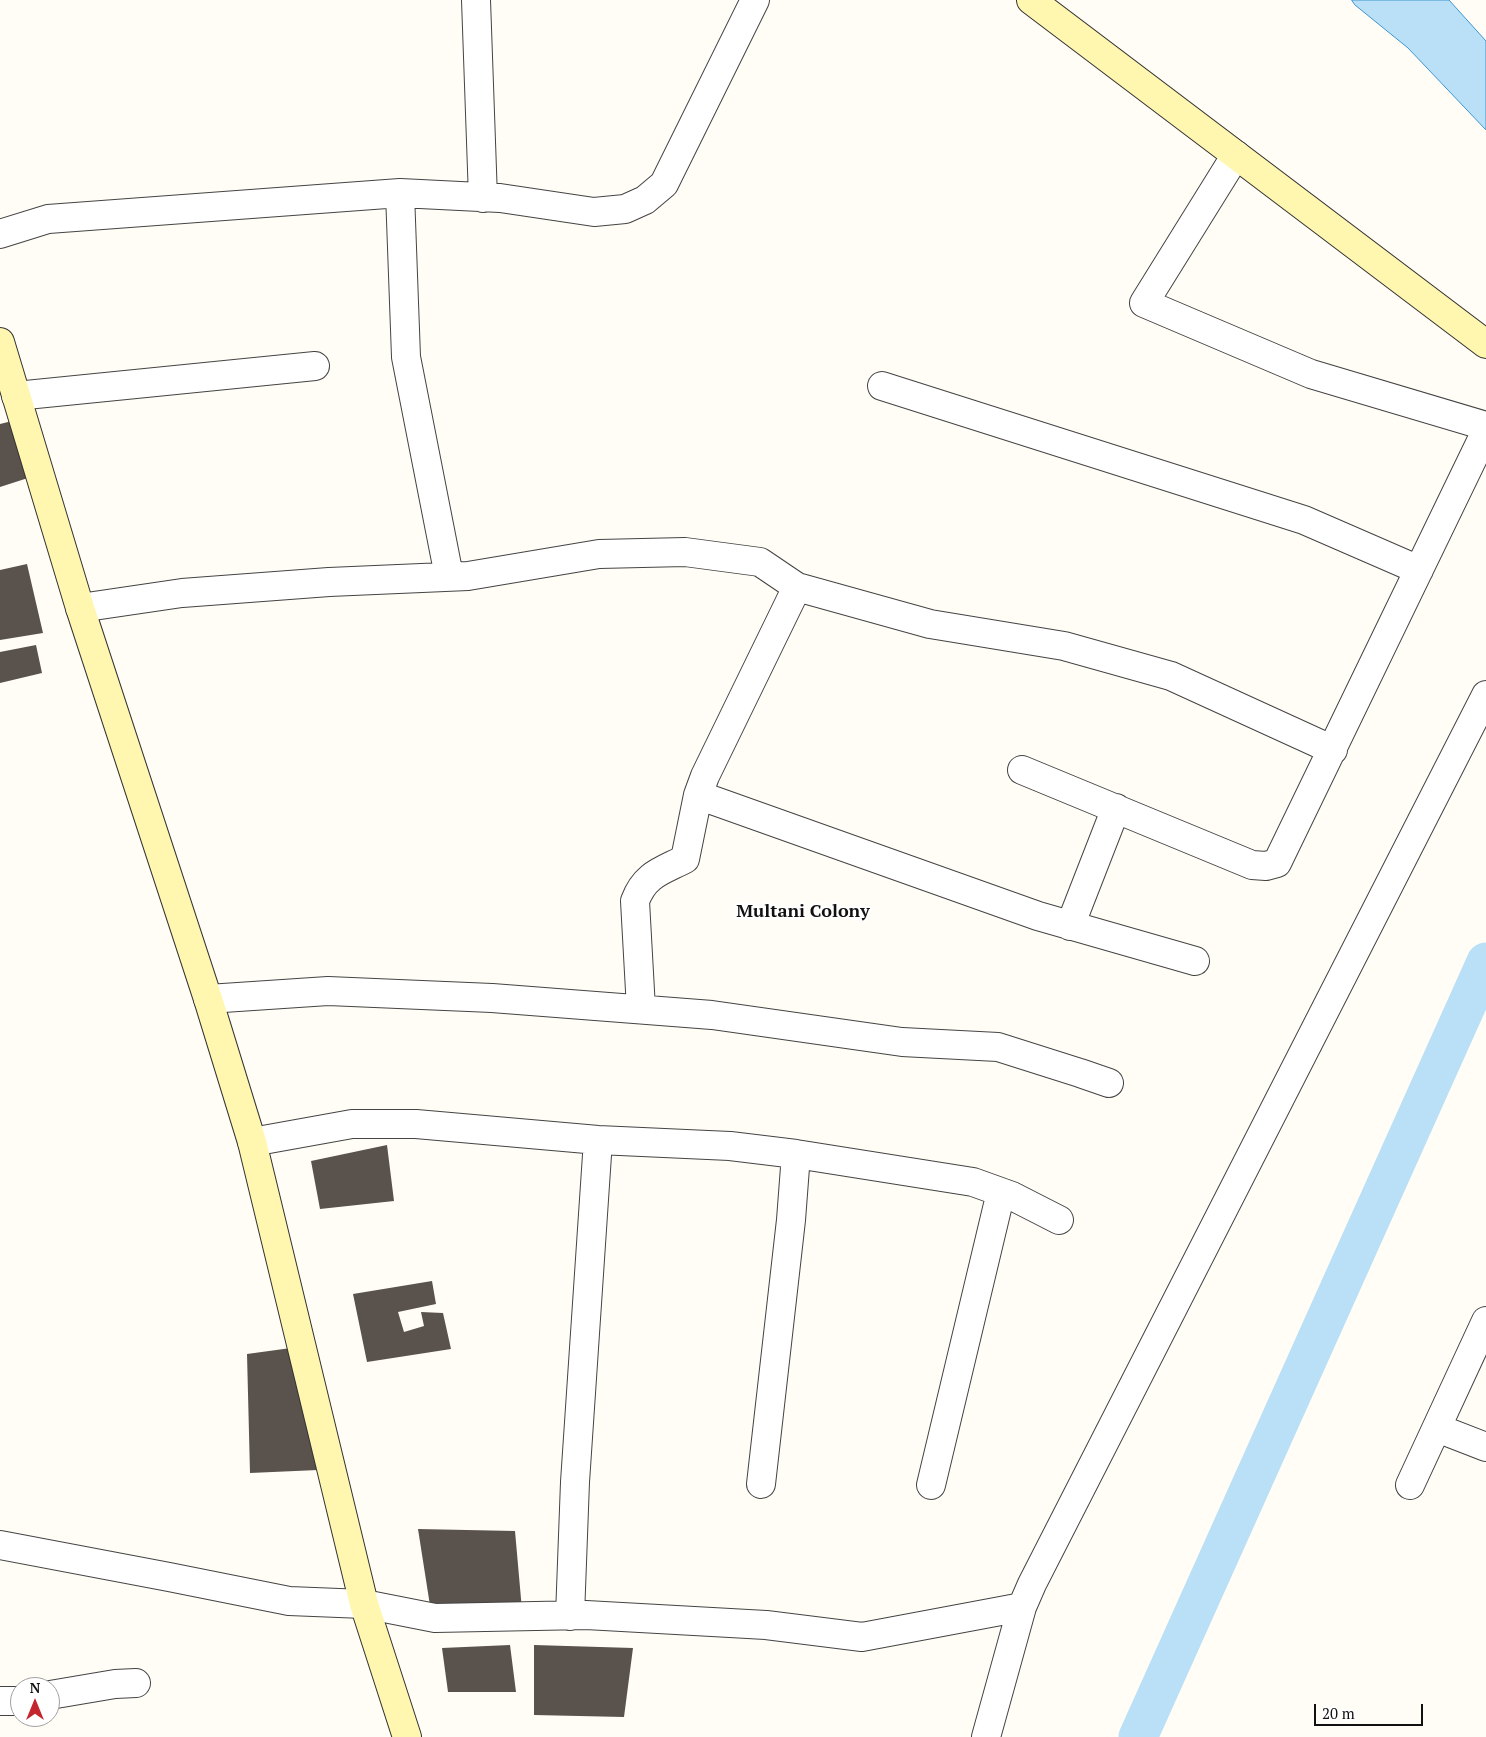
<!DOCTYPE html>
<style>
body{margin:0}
#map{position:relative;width:1486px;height:1737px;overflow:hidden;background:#fffdf5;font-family:"PT Serif",serif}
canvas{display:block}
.north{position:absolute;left:10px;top:1677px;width:50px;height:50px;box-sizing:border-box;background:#fff;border:1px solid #a0a0a0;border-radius:50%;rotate:0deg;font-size:14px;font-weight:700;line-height:20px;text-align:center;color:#111}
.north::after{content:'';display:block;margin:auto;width:18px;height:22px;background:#c4262e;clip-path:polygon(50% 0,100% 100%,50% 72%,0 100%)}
.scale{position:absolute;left:1314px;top:1704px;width:109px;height:22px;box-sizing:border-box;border:2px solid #111;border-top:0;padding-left:6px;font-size:15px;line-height:18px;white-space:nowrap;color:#111;-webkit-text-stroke:4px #fff;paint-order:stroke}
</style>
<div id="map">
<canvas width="1486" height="1737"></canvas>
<div class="north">N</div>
<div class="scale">20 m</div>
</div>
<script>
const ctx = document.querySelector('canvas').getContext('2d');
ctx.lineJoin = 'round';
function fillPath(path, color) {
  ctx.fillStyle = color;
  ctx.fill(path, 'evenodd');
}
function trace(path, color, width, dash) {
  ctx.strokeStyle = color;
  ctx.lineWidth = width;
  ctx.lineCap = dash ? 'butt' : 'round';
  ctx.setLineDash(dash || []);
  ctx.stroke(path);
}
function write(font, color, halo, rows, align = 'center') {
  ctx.font = font + ' "PT Serif",serif';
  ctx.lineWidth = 5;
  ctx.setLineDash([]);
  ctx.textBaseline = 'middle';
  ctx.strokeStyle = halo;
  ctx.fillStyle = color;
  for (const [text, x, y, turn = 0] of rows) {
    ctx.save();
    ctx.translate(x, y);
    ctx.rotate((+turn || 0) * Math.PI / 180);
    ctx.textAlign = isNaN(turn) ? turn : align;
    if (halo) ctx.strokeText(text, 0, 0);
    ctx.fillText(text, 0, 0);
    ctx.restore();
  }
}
const water = new Path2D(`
 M1352,0h97l37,41v89l-78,-82 -53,-43z`);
const canal = new Path2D(`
 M1138,1737l348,-775`);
const building = new Path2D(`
 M16,420l15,57 -31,10v-63z
 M27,564l16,69 -43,7v-70z
 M36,645l6,28 -42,10v-31z
 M387,1145l7,56 -74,8 -9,-48z
 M432,1281l4,23 -38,8 6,20 20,-6 -3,-14 22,1 8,36 -84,13 -14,-68z
 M291,1348l27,122 -68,3 -3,-119z
 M418,1529l97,2 7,79 -91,2z
 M510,1645l6,47h-68l-6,-44z
 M534,1645l99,3 -9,69 -90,-2z`);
const street = new Path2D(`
 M476,0l7,198
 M1236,155l-92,148 167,71 175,52
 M400,193l6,164 43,219
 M0,234l48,-15 352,-26 100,5 94,14 31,-3 20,-9 19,-16 91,-184
 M882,386l422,134 115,50
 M16,396l299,-30
 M80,608l102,-15 147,-11 139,-6 131,-22 86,-2 75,10 37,25 133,37 134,22 107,30 162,74
 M1022,770l230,95 14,1 11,-3 209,-432
 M698,795l340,121 157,45
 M1070,926l46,-118
 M208,999l120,-8 164,7 220,17 190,27 96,5 82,26 29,10
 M641,1009l-6,-108c10,-27 27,-30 50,-42l13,-64 7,-19 92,-189
 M252,1142l100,-18h64l182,16 132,6 66,8 177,28 39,14 47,24
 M1437,1428l49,19
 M761,1484l30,-264 5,-66
 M931,1485l70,-293
 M1410,1485l76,-164
 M0,1545l169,32 120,24 75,3 71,14 151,-3 180,10 96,12 160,-30
 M570,1616l5,-134 23,-342
 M50,1695l65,-11 21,-1
 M0,1701h20
 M986,1737l36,-130 10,-23 454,-889`);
const secondary = new Path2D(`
 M1031,0l455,344
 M0,342l80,266 128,391 44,143 112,462 43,133`);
const neighbourhoodNames = [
 ["Multani Colony",803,912]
];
fillPath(water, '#b9e0f7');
trace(water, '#3f96cf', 1);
trace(canal, '#b9e0f7', 39);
fillPath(building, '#5a524d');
trace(street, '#444', 30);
trace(secondary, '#333', 30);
trace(street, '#fff', 28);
trace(secondary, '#fff6b0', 28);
write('bold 18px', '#111', '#fff', neighbourhoodNames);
</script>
